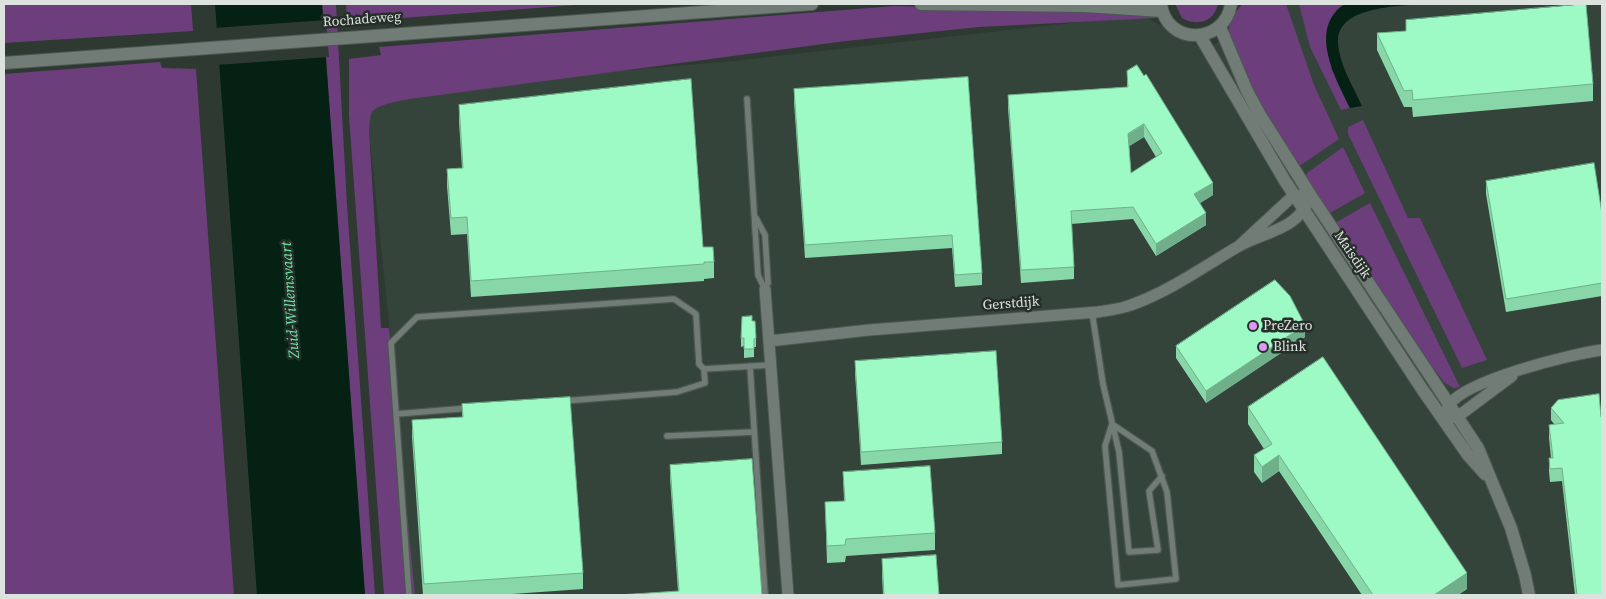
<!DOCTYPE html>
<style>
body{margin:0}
#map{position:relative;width:1606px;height:599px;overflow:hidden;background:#2e3932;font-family:"Source Serif 4",serif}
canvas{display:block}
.frame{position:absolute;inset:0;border:5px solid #dce3de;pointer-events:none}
</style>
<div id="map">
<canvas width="1606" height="599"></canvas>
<div class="frame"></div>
</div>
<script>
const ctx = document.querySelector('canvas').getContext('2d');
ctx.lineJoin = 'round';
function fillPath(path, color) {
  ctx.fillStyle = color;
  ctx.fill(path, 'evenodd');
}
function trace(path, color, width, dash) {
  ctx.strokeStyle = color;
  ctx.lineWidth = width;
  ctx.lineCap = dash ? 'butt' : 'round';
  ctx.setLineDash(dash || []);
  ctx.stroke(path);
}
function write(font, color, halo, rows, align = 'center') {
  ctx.font = font + ' "Source Serif 4",serif';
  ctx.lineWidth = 5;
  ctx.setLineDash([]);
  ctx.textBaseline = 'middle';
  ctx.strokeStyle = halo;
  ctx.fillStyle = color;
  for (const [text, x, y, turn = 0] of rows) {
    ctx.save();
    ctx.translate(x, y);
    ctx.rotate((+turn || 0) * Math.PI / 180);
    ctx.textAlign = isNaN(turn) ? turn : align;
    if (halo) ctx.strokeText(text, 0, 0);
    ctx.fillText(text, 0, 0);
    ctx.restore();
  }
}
const built = new Path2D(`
 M1269,4h333v591h-1191l-23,-282 -23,-220 368,-32 408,-46 66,35z`);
const green = new Path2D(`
 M4,4h187l2,27 -189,12z
 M322,4h14l11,201 28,390h-10z
 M346,4h245l-244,18z
 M1175,4h43c-4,18 -21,23 -36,14z
 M1242,4h44l28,81 25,54 -41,28 -49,-81 -21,-51 2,-15z
 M1299,4h46l-9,6 -5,58 19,40 -9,2 -31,-63z
 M894,6l255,7 7,5 -177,9 -133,14 -414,55c-14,2 -49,5 -59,15 -4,5 -3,13 -4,19l12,198h8l26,267h-31l-35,-479v-57l32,-4 -2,-8z
 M160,62l2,6 34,1 38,526h-230v-521z
 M1363,120l45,98h12l67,142 -25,8 -114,-234v-7z
 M1343,147l22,46 -35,20 -25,-35 2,-5z
 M1370,203l90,184 -7,1 -9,-6 -32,-41 -77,-118z`);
const water = new Path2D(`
 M215,4h107l43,591h-108z
 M1345,4h82c-24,2 -89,1 -89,37 0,21 15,45 24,65l-12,2c-14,-29 -43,-80 -5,-104z`);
const pier = new Path2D(`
 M326,20l3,37 -113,8 -3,-37z`);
const lane = new Path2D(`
 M747,99l11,176 7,14
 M756,218l9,17 3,48
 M1092,312l11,72 16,68 10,100 29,-2 -9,-59 13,-15
 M750,366l15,229
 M564,401l113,-9 28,-9 -1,-14 66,-4
 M396,414l74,-6
 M1112,424l40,27 15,41 9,87 -58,6 -13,-139z
 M667,436l87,-4
 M409,595l-18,-252 26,-26 257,-18 22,15 3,50 5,5`);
const street = new Path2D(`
 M765,289l23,306
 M769,341l100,-11 229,-18c11,-2 23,-3 33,-7 39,-14 72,-38 108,-59 29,-16 58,-15 72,-50l-17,-1 -54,50
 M1450,418l7,-1 55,-41
 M1443,419c2,-4 3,-10 6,-14 17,-25 122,-51 153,-55`);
const secondary = new Path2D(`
 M921,4l163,2 78,5
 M1161,4c5,42 64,41 70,0
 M1220,27l27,64 13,24 51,81 167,252 33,80 14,47 4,20
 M1200,36l85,145 137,208 46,66 17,19
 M4,63l808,-59`);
const wall = new Path2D(`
 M1406,20l187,64v17l-180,16 -1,-10h-8l-27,-57v-17l29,-2z
 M1127,71l86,124 -13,8 6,22 -50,31 -23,-37 -62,5 3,43v12l-53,4 -13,-175v-13l119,-8zM1144,137l12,20 -25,16 -2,-27z
 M968,77l14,196v12l-27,2 -3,-39 -147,10 -11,-156v-13z
 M459,105l255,157v16l-10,1v2l-233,16 -4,-63 -16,1 -4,-49v-17l15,-1 -3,-46z
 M1486,181l116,33v82l-96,16 -20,-118z
 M752,321l4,17v9h-2v10l-10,1v-12l-3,1v-9z
 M1305,337l-99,66 -30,-45v-12z
 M855,361l147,81v12l-141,11 -6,-92z
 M1599,394l3,201h-27l-13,-114 -12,1 -1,-11v-13h2l-2,-20v-13l5,-1 -3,-4v-12z
 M462,404l121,169v16l-85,6h-75l-11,-158v-17l50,-3z
 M1248,407l219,182 -9,6h-96l-83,-124 -17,12 -8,-11v-17l10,-6 -16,-25z
 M670,465l92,130 -84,-4 -8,-113z
 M843,472l92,61v17l-89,6 -1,6 -18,1 -2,-61 19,-1z
 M882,559l57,36h-56l-1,-20z`);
const shadedWall = new Path2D(`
 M1144,124v13l-16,10v-13z
 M1213,183v12l-19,12v-13z
 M1206,213v12l-50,31v-12z
 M1305,325v12l-99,66v-12z
 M1279,455v16l-17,12v-16z
 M1467,573v16l-9,6h-24z`);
const building = new Path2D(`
 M1586,4l7,80 -180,16 -1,-10 -8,1 -27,-58 29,-2v-11z
 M1137,65l7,11 2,-2 67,109 -19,11 12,19 -50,31 -23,-37 -62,4 3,56 -53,3 -13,-175 120,-8 -1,-16zM1144,124l18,29 -31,20 -3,-39z
 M968,77l14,196 -27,2 -3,-40 -147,10 -11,-156z
 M691,79l12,168h10l1,15h-10v2l-233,17 -4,-64 -16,1 -4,-49 16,-1 -4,-63z
 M1594,163l8,51v69l-96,16 -20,-118z
 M1275,280l15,16 15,29 -99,66 -30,-45z
 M752,316v5h3l1,17 -2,1v10h-10v-11h-3l1,-21z
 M996,351l6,91 -141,10 -6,-91z
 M1323,357l144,216 -33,22h-61l-94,-140 -17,12 -8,-12 18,-11 -24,-37z
 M1599,394l2,23 1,-1v179h-25l-15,-127 -12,1 -1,-11h4l-4,-33 15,-2 -13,-15 7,-8z
 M570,397l13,176 -159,11 -12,-164 51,-3 -1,-13z
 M752,459l10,136h-144l61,-4 -9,-126z
 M930,466l5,67 -89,6 -1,6 -18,1 -2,-44 20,-1 -2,-29z
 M936,555l3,40h-55l-2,-36z`);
const markers = [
 [1253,326,5,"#dc99f4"],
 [1263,347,5,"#dc99f4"]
];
const streetNames = [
 ["Rochadeweg",362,20,-4],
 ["Maisdijk",1352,255,56],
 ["Gerstdijk",1011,304,-4]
];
const poiNames = [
 ["PreZero",1263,326],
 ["Blink",1273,347]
];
const waterNames = [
 ["Zuid-Willemsvaart",291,300,-94]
];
fillPath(built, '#34443a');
fillPath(green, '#6c3e7c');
fillPath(water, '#042113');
fillPath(pier, '#2e3932');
trace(lane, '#4d5751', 8);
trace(street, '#4d5751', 13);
trace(secondary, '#4d5751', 14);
trace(lane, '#707c75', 5.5);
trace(street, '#707c75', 11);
trace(secondary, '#707c75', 12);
fillPath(wall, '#88d7a9');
fillPath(shadedWall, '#6faf8a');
fillPath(building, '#9efac5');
trace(building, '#6faf8a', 1);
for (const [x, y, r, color] of markers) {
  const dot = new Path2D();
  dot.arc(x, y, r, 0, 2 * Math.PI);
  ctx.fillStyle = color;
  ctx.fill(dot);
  trace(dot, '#252e28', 2);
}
write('14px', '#dce3de', '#252e28', streetNames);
write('14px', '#dce3de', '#252e28', poiNames, 'left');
write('italic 15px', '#6ce7a6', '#252e28', waterNames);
</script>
